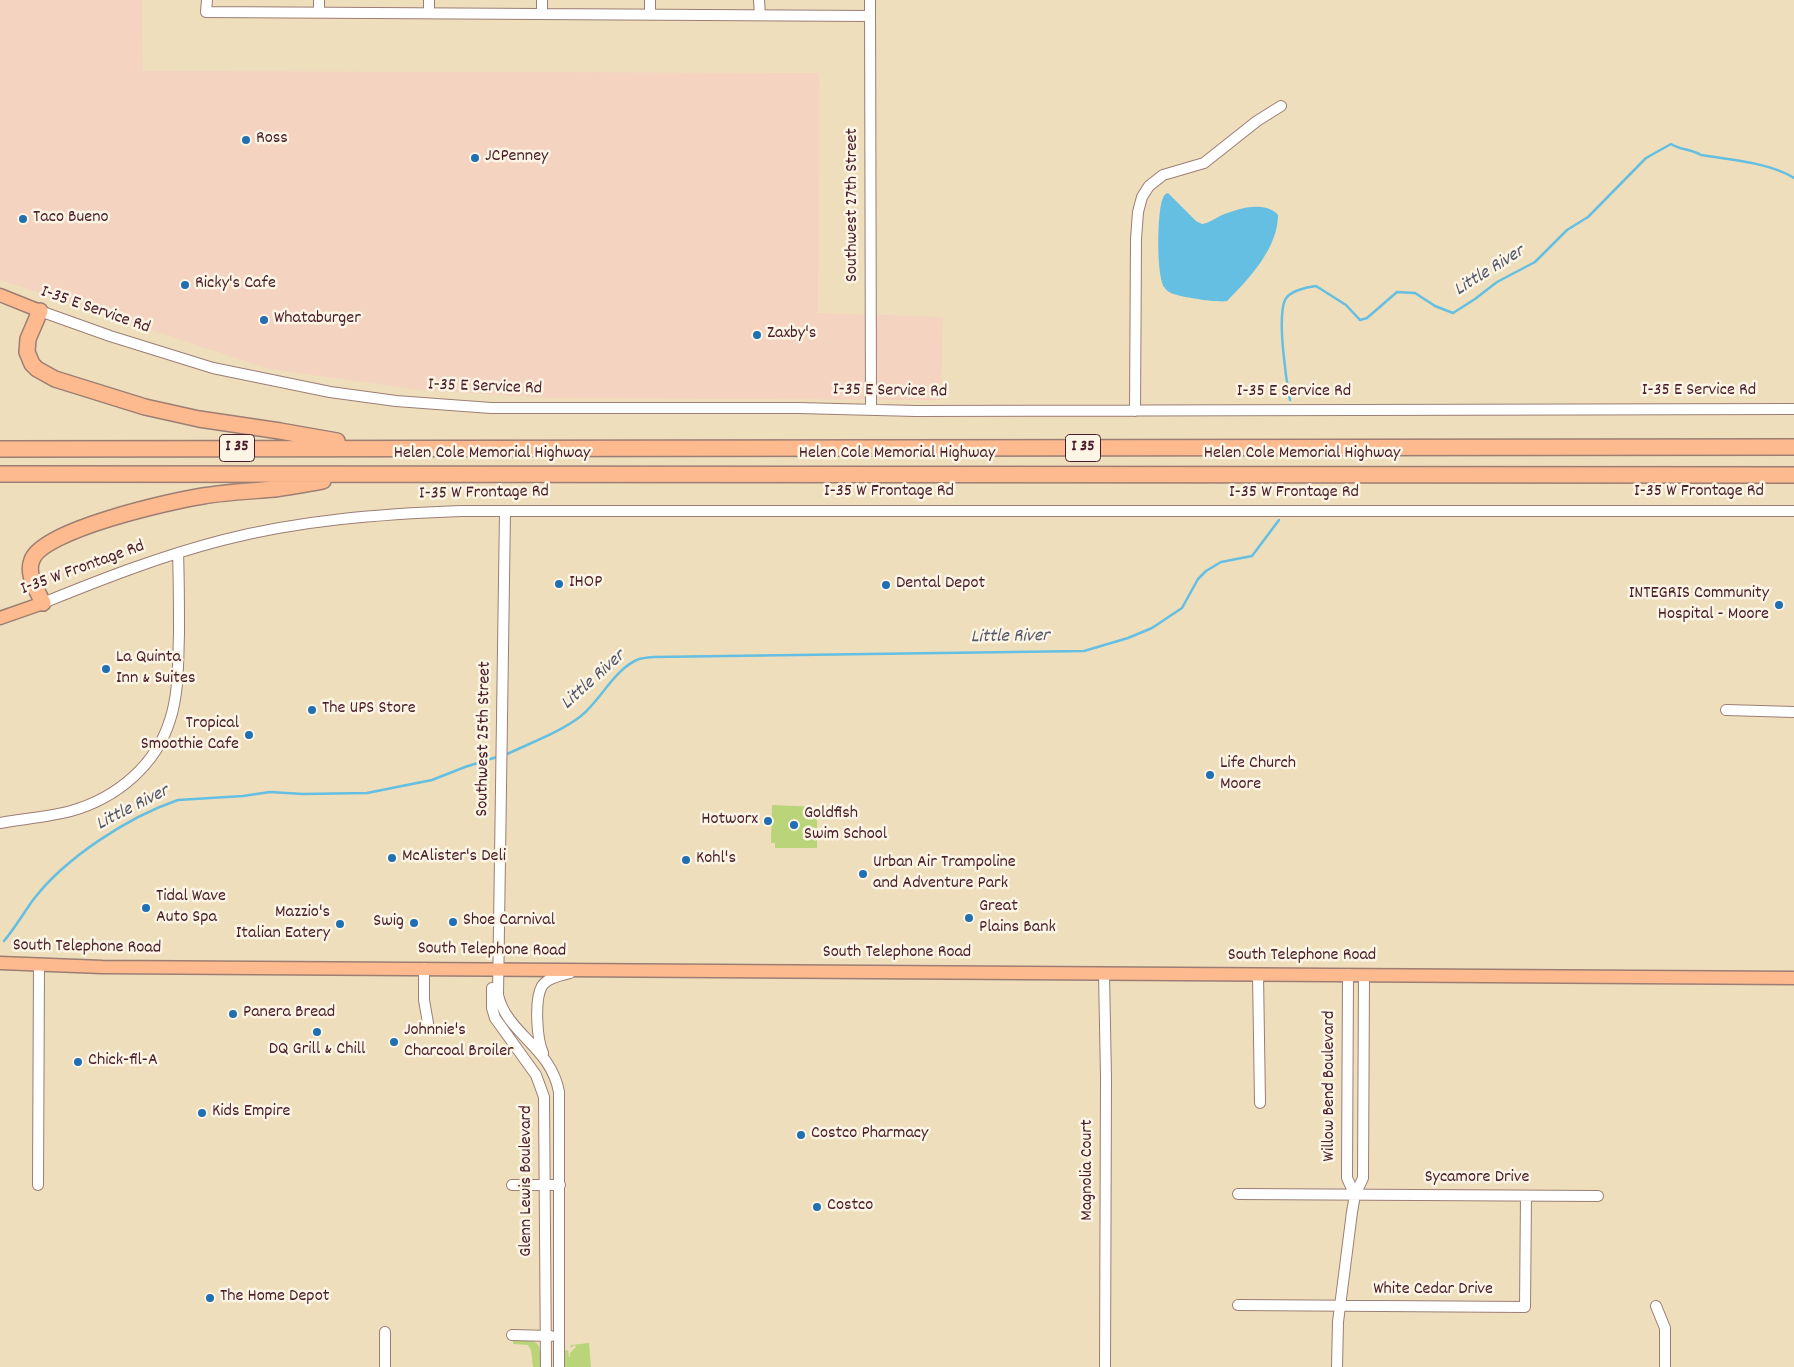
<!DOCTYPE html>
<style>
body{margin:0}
canvas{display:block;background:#eedebc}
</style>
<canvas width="1794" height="1367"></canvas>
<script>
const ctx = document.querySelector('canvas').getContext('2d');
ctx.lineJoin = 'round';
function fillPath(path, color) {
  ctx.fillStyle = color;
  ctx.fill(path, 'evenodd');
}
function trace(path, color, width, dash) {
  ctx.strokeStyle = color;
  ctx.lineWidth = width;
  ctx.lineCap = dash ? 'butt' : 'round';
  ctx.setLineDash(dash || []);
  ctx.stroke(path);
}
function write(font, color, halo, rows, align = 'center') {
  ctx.font = font + ' Dekko,sans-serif';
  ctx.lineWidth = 5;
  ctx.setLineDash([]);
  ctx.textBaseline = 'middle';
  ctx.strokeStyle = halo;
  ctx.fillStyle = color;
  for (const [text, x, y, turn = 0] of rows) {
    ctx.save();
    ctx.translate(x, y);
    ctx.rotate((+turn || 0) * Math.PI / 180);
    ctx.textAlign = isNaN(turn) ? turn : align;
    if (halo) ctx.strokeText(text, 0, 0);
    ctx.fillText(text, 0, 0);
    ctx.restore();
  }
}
const built = new Path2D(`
 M0,0h142l1,71 676,2 -1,240 125,4 -2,83 -391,-2 -130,-8 -151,-21 -269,-89z`);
const green = new Path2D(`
 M772,805l45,2v41h-42v-5h-4z
 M513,1339c27,2 27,0 28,28h-8l-2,-17 -3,-5 -15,-1z
 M589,1343l2,24h-27v-16l4,-1 1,7h1v-4l6,-6 -1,-2 -5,3 1,-3z`);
const water = new Path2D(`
 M1168,193l28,28 6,3c7,-1 12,-5 18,-8 17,-7 44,-16 58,-1 0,33 -29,64 -51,86 -8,2 -48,-4 -56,-8 -1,0 -6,-4 -6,-5 -9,-9 -8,-79 -2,-90 1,-3 2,-4 5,-5z`);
const stream = new Path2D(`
 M1290,400c-4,-21 -13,-82 -5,-100 4,-9 22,-13 31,-14l30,19 14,15 7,-2 30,-26 18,1 20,13 18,7 22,-14 22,-17 38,-20 32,-32 21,-13 58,-59 25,-14c9,6 20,5 30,11 27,4 70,8 93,23
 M505,755c25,-12 54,-22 76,-39 19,-15 34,-48 58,-57 5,-1 10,-2 15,-2l430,-6 44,-13 24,-10 30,-20 16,-29 8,-8 15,-9 31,-6 27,-36
 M4,941c11,-13 19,-27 29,-41 32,-42 95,-83 145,-100l65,-4 27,-4 33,2 64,-1 65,-13 33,-13 35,-11`);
const minor = new Path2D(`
 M207,0l-1,12 664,4
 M319,0v12
 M542,0v14
 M650,0v14
 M759,0l1,15
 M870,0l1,410
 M429,13v-13
 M40,311l70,25 103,32 117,24 66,9 95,7h307l118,3 878,-2
 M1135,411l1,-172 2,-27 4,-15 7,-11 14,-11 41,-12 53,-42 24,-15
 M505,511l-7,484c9,39 53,52 61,97v275
 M43,603c59,-24 118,-47 180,-63 78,-20 157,-26 238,-29h1333
 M1726,710l68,2
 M0,823c23,-4 48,-6 71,-12 46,-13 85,-46 99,-91 9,-27 8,-59 9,-87 0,-27 0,-53 -1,-80
 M424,968v32l4,23
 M1104,973l2,105 -1,289
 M1258,974l2,129
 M1348,974l-1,204 8,17
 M492,988v20l3,10 41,57 8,22 2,270
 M543,1053c-6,-13 -9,-53 -1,-67 5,-8 19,-11 28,-13
 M38,1185l1,-221
 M512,1185h48
 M1238,1194l360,2
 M1238,1305l287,2 1,-111
 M1656,1306l9,22v39
 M512,1335l39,1
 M385,1367v-35
 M1337,1367l1,-45 14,-110 3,-17 8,-17 1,-203`);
const major = new Path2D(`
 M0,295l40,16
 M0,618l43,-15
 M0,963l102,4 1692,11`);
const highway = new Path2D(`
 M40,311l-12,28 -1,13 5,12 5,5 18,10 90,28 54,12 81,12 57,10
 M0,449l1794,-2
 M0,474l1794,1
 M43,603c-6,-13 -17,-29 -11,-43 10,-30 139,-59 171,-64 23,-4 48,-5 72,-7 16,-2 32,-5 48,-8`);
const markers = [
 [246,140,5,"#1f6fb2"],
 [475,158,5,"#1f6fb2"],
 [23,219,5,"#1f6fb2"],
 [185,285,5,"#1f6fb2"],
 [264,320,5,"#1f6fb2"],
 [757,335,5,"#1f6fb2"],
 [559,584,5,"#1f6fb2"],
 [886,585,5,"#1f6fb2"],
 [1779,605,5,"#1f6fb2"],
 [106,669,5,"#1f6fb2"],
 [312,710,5,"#1f6fb2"],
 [249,735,5,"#1f6fb2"],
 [1210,775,5,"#1f6fb2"],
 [768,821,5,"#1f6fb2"],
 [794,825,5,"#1f6fb2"],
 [392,858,5,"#1f6fb2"],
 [686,860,5,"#1f6fb2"],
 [863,874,5,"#1f6fb2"],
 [146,908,5,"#1f6fb2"],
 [969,918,5,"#1f6fb2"],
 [453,922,5,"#1f6fb2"],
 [414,923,5,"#1f6fb2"],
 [340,924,5,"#1f6fb2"],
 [233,1014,5,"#1f6fb2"],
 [317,1032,5,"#1f6fb2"],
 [394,1042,5,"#1f6fb2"],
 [78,1062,5,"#1f6fb2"],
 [202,1113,5,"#1f6fb2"],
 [801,1135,5,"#1f6fb2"],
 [817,1207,5,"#1f6fb2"],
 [210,1298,5,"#1f6fb2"]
];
const shields = [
 [237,448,35],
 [1083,448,35]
];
const shieldNames = [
 ["I 35",237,448],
 ["I 35",1083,448]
];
const poiNames = [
 ["Ross",256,140],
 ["JCPenney",485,158],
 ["Taco Bueno",33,219],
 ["Ricky's Cafe",195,285],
 ["Whataburger",274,320],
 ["Zaxby's",767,335],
 ["IHOP",569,584],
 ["Dental Depot",896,585],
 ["INTEGRIS Community",1769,595,"right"],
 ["Hospital - Moore",1769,616,"right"],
 ["La Quinta",116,659],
 ["Inn & Suites",116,680],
 ["The UPS Store",322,710],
 ["Tropical",239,725,"right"],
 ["Smoothie Cafe",239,746,"right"],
 ["Life Church",1220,765],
 ["Moore",1220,786],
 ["Goldfish",804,815],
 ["Swim School",804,836],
 ["Hotworx",758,821,"right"],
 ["McAlister's Deli",402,858],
 ["Kohl's",696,860],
 ["Urban Air Trampoline",873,864],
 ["and Adventure Park",873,885],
 ["Tidal Wave",156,898],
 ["Auto Spa",156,919],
 ["Great",979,908],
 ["Plains Bank",979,929],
 ["Mazzio's",330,914,"right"],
 ["Italian Eatery",330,935,"right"],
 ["Shoe Carnival",463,922],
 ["Swig",404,923,"right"],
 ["Panera Bread",243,1014],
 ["Johnnie's",404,1032],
 ["Charcoal Broiler",404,1053],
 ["DQ Grill & Chill",317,1051,"center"],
 ["Chick-fil-A",88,1062],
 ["Kids Empire",212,1113],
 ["Costco Pharmacy",811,1135],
 ["Costco",827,1207],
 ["The Home Depot",220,1298]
];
const streetNames = [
 ["Southwest 27th Street",854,205,-90],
 ["I-35 E Service Rd",95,311,19],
 ["I-35 E Service Rd",485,388,2],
 ["I-35 E Service Rd",890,392,1],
 ["I-35 E Service Rd",1699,392],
 ["I-35 E Service Rd",1294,393],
 ["Helen Cole Memorial Highway",492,455],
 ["Helen Cole Memorial Highway",897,455],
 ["Helen Cole Memorial Highway",1302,455],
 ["I-35 W Frontage Rd",889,493],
 ["I-35 W Frontage Rd",1699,493],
 ["I-35 W Frontage Rd",484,494,-1],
 ["I-35 W Frontage Rd",1294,494],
 ["I-35 W Frontage Rd",83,569,-20],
 ["Southwest 25th Street",485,739,-89],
 ["South Telephone Road",87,948,1],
 ["South Telephone Road",492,951,1],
 ["South Telephone Road",897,954],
 ["South Telephone Road",1302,957],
 ["Willow Bend Boulevard",1331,1086,-90],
 ["Magnolia Court",1089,1170,-90],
 ["Sycamore Drive",1477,1179],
 ["Glenn Lewis Boulevard",528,1181,-90],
 ["White Cedar Drive",1433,1291]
];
const waterNames = [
 ["Little River",1490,272,-32],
 ["Little River",1010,638,-1],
 ["Little River",594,681,-42],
 ["Little River",133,809,-27]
];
fillPath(built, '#f4d3c0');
fillPath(green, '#b9d479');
fillPath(water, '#64bfe2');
trace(stream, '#64bfe2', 2.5);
trace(minor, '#9c7e74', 12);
trace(major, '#9c7e74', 15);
trace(highway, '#9c7e74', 18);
trace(minor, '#fff', 10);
trace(major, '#fcba8e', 12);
trace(highway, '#fcba8e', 15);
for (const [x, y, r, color] of markers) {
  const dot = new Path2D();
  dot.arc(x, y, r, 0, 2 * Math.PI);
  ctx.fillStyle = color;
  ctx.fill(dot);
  trace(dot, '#fcf5e5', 2);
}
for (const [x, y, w] of shields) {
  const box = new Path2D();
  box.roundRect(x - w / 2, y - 13.5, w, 27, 4);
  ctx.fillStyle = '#fcf5e5';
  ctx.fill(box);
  trace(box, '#4a1f2b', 1);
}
write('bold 16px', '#4a1f2b', null, shieldNames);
write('18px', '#4a1f2b', '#fcf5e5', poiNames, 'left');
write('18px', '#4a1f2b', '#fcf5e5', streetNames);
write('italic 19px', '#53576b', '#fcf5e5', waterNames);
</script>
